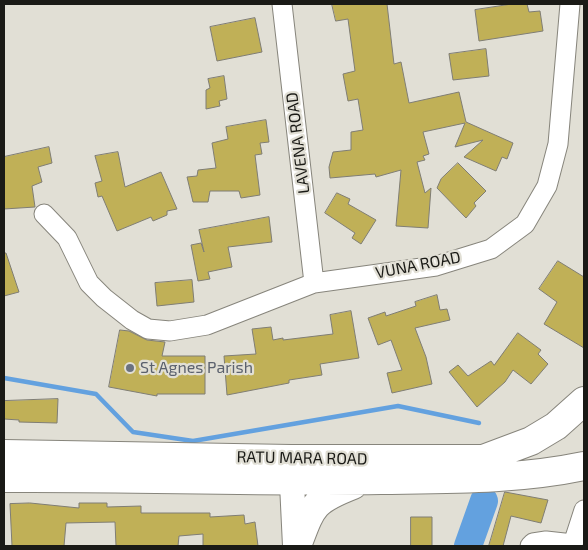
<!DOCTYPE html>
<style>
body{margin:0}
#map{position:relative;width:588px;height:550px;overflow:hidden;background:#e1dfd5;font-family:"Exo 2",sans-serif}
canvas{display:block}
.frame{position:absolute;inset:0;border:5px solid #1a1a16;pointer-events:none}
</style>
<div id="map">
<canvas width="588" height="550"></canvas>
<div class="frame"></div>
</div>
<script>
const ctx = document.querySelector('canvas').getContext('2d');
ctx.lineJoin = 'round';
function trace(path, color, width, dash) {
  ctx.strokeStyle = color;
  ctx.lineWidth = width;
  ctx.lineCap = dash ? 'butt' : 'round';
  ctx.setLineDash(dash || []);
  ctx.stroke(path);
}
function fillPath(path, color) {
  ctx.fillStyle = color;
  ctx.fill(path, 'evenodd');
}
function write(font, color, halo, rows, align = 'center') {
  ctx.font = font + ' "Exo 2",sans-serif';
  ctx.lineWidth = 4.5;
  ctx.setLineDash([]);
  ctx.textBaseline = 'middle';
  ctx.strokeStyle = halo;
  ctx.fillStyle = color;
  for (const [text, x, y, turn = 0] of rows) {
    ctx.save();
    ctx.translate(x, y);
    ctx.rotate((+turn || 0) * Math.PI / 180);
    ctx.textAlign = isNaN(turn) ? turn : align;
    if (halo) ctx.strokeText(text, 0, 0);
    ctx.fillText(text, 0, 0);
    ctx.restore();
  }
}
const stream = new Path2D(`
 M4,378l92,16 37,38 60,9 205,-35 81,17`);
const river = new Path2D(`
 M468,546l16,-45`);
const building = new Path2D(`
 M332,4h55l7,60 7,-2 8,41 50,-11 7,30 47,21 -6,16 -5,-2 -6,14 -32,-14 19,-17 -28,7 10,-24 -42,9 6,22 -6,2 2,4 -8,2 8,31 6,-5 -3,40 -32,-2 5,-56 -25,7 -1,-3 -45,4 -1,-11 4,-15 18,-2v-18l12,-2 -5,-31 -10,2 -5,-27 12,-3 -7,-52 -12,2z
 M512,4h15l2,8 11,-1 3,20 -64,10 -4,-31z
 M255,18l7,34 -45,9 -7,-34z
 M486,49l3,27 -36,4 -4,-26z
 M224,76l3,23 -8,2 1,5 -14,3v-19l4,-2 -2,-9z
 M266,120l3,22 -9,1 2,11 -7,1 5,40 -19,3 -2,-7h-29l-2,11h-15l-6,-25 10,-1 1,-6 18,-2 -4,-25 16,-4 -2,-12z
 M49,147l3,16 -14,4 4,15 -10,4 3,21 -31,2v-52z
 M118,152l7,35 36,-15 16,37 -10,2v4l-14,6 -2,-4 -34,14 -15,-35 -4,1 -3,-14 7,-2 -7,-25z
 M458,163l28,28 -12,12 2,3 -10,12 -29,-30 4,-9z
 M337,193l13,6 -2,5 28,16 -15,24 -9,-6 3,-5 -30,-20z
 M269,217l3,25 -44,5 4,20 -24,5 2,7 -12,2 -7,-36 10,-2 3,9 -5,-22z
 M4,253h2l13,39 -15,4z
 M558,261l26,16v71l-40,-24 13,-22 -18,-13z
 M192,280l2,22 -37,4 -2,-23z
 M437,295l3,15 7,-1 3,11 -35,8 11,29 6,27 -40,9 -5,-20 15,-3 -11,-30 -13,5 -10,-27 17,-6 1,4 30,-10 -1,-4z
 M351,311l8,47 -39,6 2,11 -33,5v3l-62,12 -3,-39 32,-2 -4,-25 19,-2 2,13 10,-2v2l50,-6 -3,-19z
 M120,330l9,1 18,9 18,2 -3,14h43v38h-48v2l-48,-9z
 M518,333l23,17 -3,4 10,10 -17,20 -18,-14 -8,12 -28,25 -28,-35 9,-7 10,11 23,-15 3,4z
 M58,399l-1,24 -38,-1v-2l-15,-1v-18z
 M505,492l43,8 -7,23 -30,-7 -8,30h-14z
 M30,503l49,5v-5h28v4l34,-1v7h69v4l34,-2 1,9 10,-2 3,24h-55v-12l-24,2 -1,10h-62l-1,-24 -49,1 -2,23h-52l-2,-42z
 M411,517h21v29h-21z`);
const minor = new Path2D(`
 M282,4l32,279
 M44,214l23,24 22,45 15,15 28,22 16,9 22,2 37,-6 107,-42 122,-17 55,-17 34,-25 22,-38 11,-42 12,-140
 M530,546l3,-3 13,-2 27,3 11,-34`);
const major = new Path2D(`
 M291,463l4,83`);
const highway = new Path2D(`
 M4,454l287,5h192l48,-18 25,-15 28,-25
 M4,478c126,-1 251,4 377,2 69,-1 136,0 203,-14
 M297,546c15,-40 15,-45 56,-61`);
const markers = [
 [130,368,5,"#6b7280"]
];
const streetNames = [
 ["LAVENA ROAD",298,143,-97],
 ["VUNA ROAD",418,265,-11],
 ["RATU MARA ROAD",302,458,1]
];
const worshipNames = [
 ["St Agnes Parish",140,368]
];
trace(stream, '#63a1df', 4.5);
trace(river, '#63a1df', 28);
fillPath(building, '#c0b057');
trace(building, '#7f7d74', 1);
trace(minor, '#87857c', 21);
trace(major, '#87857c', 26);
trace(highway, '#87857c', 30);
trace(minor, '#fff', 19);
trace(major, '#fff', 24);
trace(highway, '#fff', 28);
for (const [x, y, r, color] of markers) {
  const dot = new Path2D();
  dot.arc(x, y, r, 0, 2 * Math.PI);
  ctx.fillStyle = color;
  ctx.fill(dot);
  trace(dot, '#e1dfd5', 2);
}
write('16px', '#1a1a16', '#e1dfd5', streetNames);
write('16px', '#5b616d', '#e1dfd5', worshipNames, 'left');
</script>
